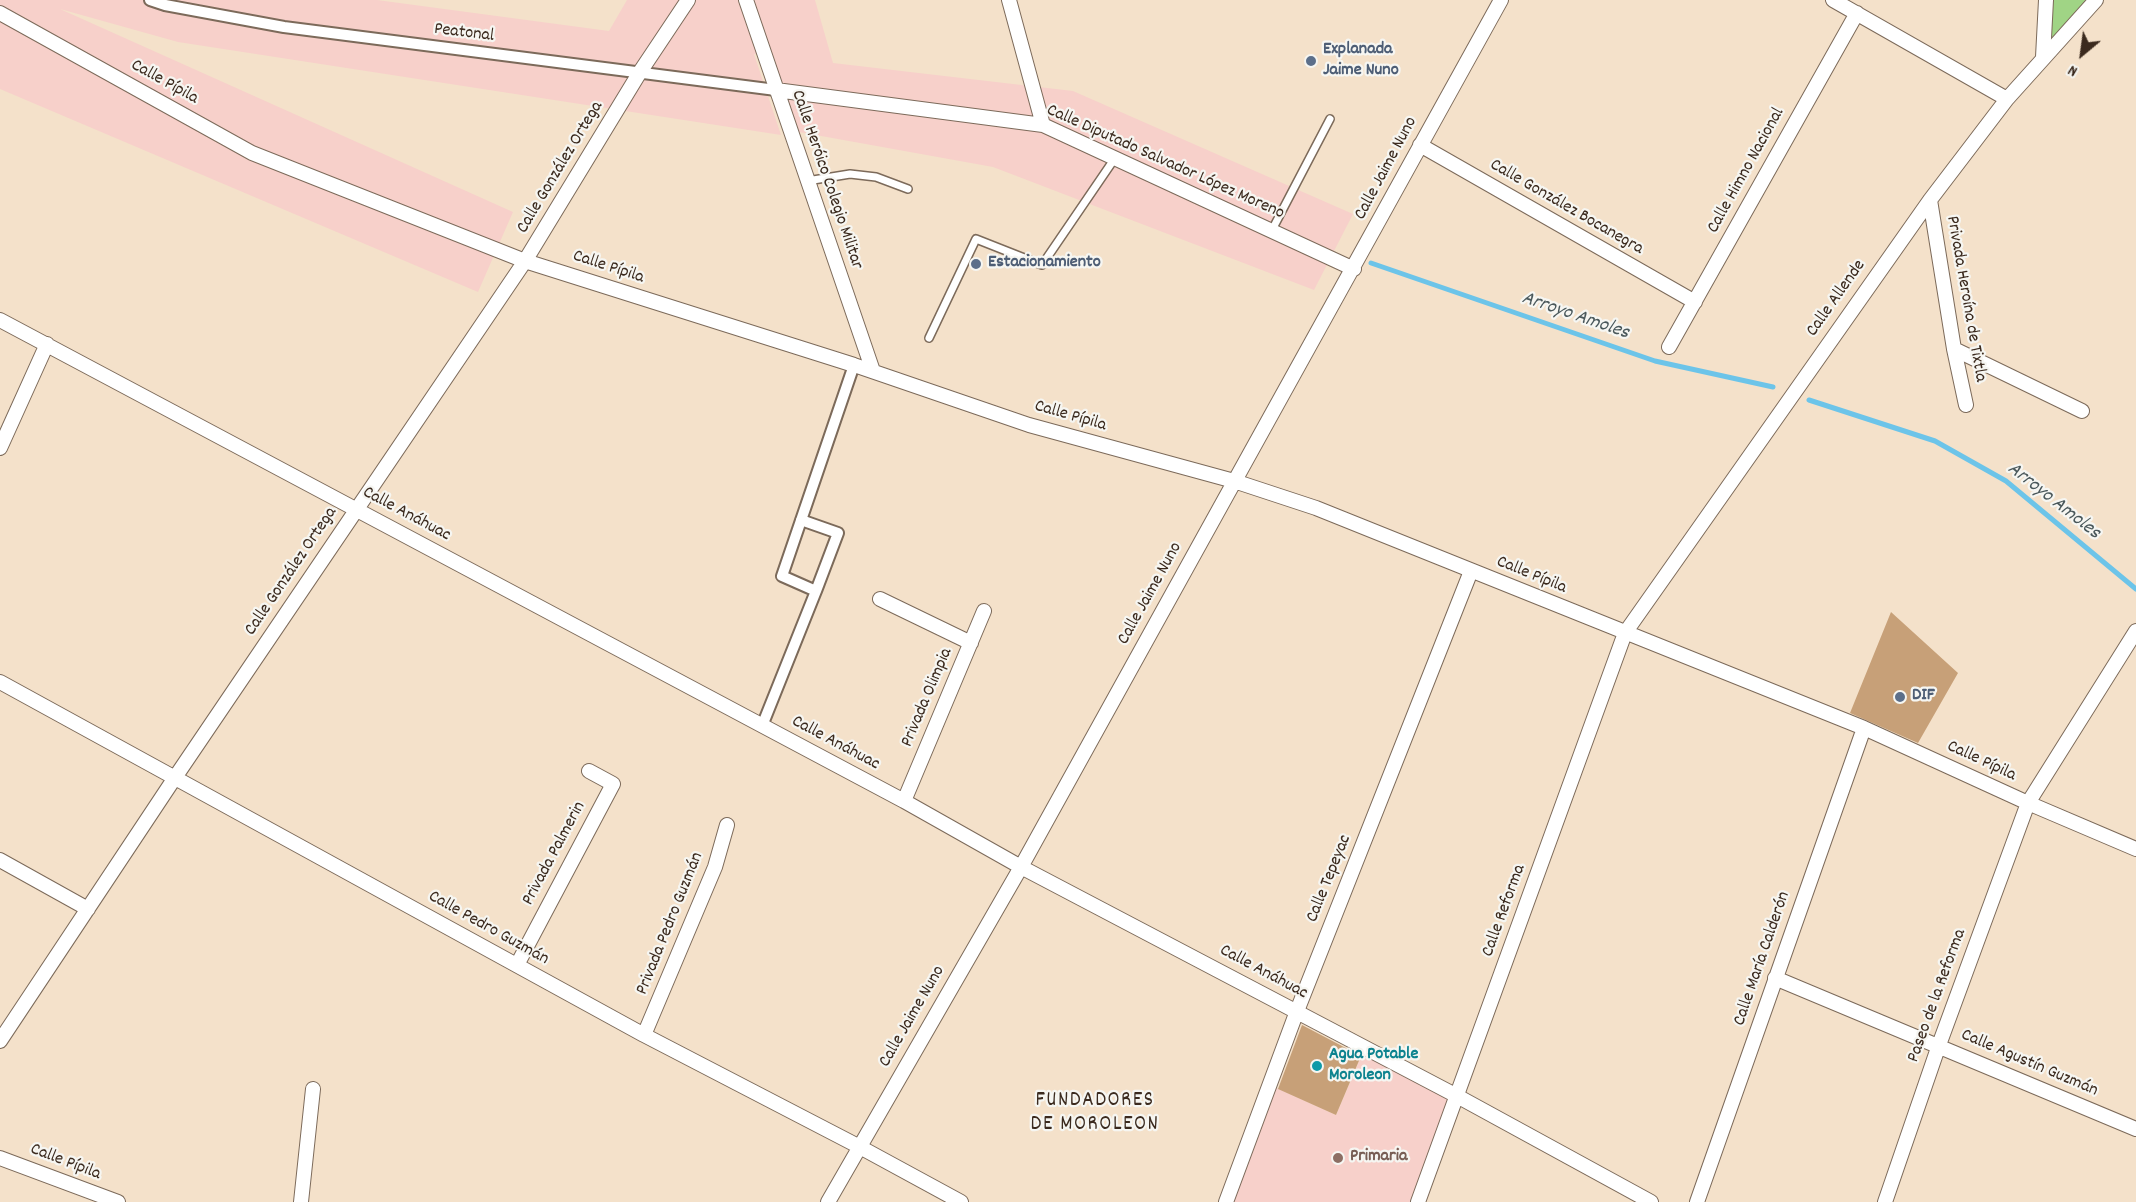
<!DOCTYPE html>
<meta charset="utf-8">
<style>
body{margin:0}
#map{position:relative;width:2136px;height:1202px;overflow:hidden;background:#f4e1ca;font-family:Dekko,sans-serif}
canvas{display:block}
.north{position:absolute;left:2052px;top:24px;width:60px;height:60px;-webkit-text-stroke:4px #f6f6f2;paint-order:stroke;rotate:209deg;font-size:16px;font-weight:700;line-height:24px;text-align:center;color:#3b2a1e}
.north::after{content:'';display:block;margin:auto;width:21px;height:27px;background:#3b2a1e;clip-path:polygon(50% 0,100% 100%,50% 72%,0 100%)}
</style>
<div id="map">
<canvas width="2136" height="1202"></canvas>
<div class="north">N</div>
</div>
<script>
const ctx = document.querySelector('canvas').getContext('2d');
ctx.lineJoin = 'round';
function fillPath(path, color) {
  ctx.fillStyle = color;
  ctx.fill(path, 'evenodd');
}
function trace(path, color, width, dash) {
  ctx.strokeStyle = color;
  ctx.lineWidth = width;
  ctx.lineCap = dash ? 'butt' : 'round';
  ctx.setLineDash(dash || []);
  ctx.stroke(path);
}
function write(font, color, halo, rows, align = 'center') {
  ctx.font = font + ' Dekko,sans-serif';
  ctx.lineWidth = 4.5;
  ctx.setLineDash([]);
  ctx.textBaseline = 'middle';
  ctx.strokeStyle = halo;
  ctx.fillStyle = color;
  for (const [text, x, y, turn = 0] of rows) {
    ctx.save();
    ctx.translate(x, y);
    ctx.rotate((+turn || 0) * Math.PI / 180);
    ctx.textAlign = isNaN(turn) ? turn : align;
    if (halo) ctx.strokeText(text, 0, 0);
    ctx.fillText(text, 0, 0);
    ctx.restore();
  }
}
const built = new Path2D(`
 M0,0h377l232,31 18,-31h188l18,63 240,28 280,123 -39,76 -321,-123 -194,-35 -27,-76 -18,-2 27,81 -603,-93 -118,-33 453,203 -35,80 -478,-203z
 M1365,1047l92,49 -39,106h-192l44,-117 66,30z`);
const green = new Path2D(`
 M2046,0h50l-53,57z`);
const stream = new Path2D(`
 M1371,263l284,98 118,26
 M1809,400l126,41 71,40 130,108`);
const building = new Path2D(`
 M1891,612l67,61 -40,70 -68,-30z
 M1302,1025l59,31 -25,59 -58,-26z`);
const service = new Path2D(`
 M807,181l43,-7 26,3 32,12
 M1272,230l58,-111
 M929,338l47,-99 66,26 73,-107`);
const pedestrian = new Path2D(`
 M150,0l15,5 119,22 492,63
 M801,520l37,13 -22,58
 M762,726l54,-135 -34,-15 72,-211`);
const minor = new Path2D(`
 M746,0l127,371
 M1009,0l34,125
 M1833,0l174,99
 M0,13l252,140 273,108 329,104 175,60 205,56 82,27 548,220 164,75 108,46
 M2043,57l3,-57
 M776,90l267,35 311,144
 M1420,145l275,157
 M1930,200l24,149 12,56
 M0,320l904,481 117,66 436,229 194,106
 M1669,347l188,-334
 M1954,349l128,62
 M0,448l47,-104
 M880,599l91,44
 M0,682l644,353 214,111 103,56
 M904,801l80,-190
 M0,860l88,49
 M517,965l96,-181 -24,-13
 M1775,978l361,151
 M644,1035l71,-168 12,-42
 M0,1041l174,-262 351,-518 115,-189 48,-72
 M0,1158l118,44
 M301,1202l12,-113
 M828,1202l193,-335 480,-867
 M1226,1202l71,-191 174,-440
 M1418,1202l207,-569 305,-433 77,-101 89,-99
 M1697,1202l167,-474
 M1885,1202l54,-157 89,-242 108,-172`);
const markers = [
 [1311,61,6,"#5c6f8a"],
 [976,264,6,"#5c6f8a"],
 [1900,697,6,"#5c6f8a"],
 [1317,1066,6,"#0f9aa8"],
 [1338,1158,6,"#8d6e63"]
];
const streetNames = [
 ["Peatonal",464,34,7],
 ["Calle Pípila",164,83,29],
 ["Calle Diputado Salvador López Moreno",1165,163,24],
 ["Calle González Ortega",561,168,-59],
 ["Calle Jaime Nuno",1387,169,-62],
 ["Calle Himno Nacional",1747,171,-61],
 ["Calle Heróico Colegio Militar",826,180,71],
 ["Calle González Bocanegra",1566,208,30],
 ["Calle Pípila",608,268,18],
 ["Calle Allende",1837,299,-55],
 ["Privada Heroína de Tixtla",1965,299,80],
 ["Calle Pípila",1070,417,16],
 ["Calle Anáhuac",406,515,28],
 ["Calle González Ortega",292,572,-56],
 ["Calle Pípila",1531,576,22],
 ["Calle Jaime Nuno",1151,594,-61],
 ["Privada Olimpia",928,698,-67],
 ["Calle Anáhuac",835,744,28],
 ["Calle Pípila",1981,762,25],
 ["Privada Palmerin",555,854,-62],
 ["Calle Tepeyac",1330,879,-68],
 ["Calle Reforma",1505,911,-70],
 ["Privada Pedro Guzmán",671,924,-68],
 ["Calle Pedro Guzmán",488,929,29],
 ["Calle María Calderón",1763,959,-71],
 ["Calle Anáhuac",1263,973,28],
 ["Paseo de la Reforma",1938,996,-70],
 ["Calle Jaime Nuno",913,1017,-60],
 ["Calle Agustín Guzmán",2029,1064,23],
 ["Calle Pípila",65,1163,21]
];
const serviceNames = [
 ["Explanada",1323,51],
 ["Jaime Nuno",1323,72],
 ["Estacionamiento",988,264],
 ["DIF",1912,697]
];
const cultureNames = [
 ["Agua Potable",1329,1056],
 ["Moroleon",1329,1077]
];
const educationNames = [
 ["Primaria",1350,1158]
];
const waterNames = [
 ["Arroyo Amoles",1575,317,19],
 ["Arroyo Amoles",2053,502,38]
];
const quarterNames = [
 ["FUNDADORES",1095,1102],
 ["DE MOROLEON",1095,1126]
];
fillPath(built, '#f7d0ca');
fillPath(green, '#a0d485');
trace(stream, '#6cc4e9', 5);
fillPath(building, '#c7a078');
trace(service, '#7c6a5a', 10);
trace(pedestrian, '#7c6a5a', 14);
trace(minor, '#7c6a5a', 16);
trace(service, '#fff', 7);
trace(pedestrian, '#fff', 10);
trace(minor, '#fff', 14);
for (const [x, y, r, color] of markers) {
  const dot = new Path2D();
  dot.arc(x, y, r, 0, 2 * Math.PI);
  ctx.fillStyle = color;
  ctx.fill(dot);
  trace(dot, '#f6f6f2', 2);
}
write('18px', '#3b2a1e', '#f6f6f2', streetNames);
write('bold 18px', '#4e5e75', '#f6f6f2', serviceNames, 'left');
write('bold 18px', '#0d838f', '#f6f6f2', cultureNames, 'left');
write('bold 18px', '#785e54', '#f6f6f2', educationNames, 'left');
write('italic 20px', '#4a585b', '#f6f6f2', waterNames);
ctx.letterSpacing = '1.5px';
write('21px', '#3b2a1e', '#f6f6f2', quarterNames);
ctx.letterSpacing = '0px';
</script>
